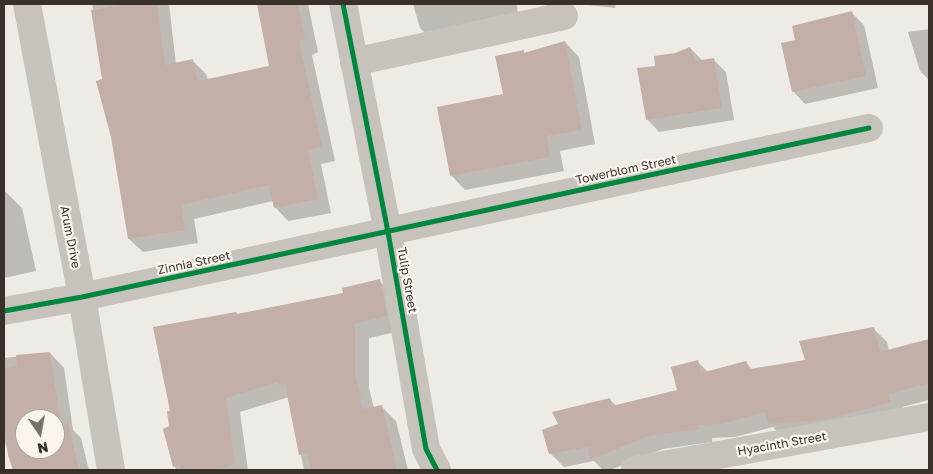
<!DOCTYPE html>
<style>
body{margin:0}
#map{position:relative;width:933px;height:474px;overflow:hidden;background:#eeeae5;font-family:"Golos Text",sans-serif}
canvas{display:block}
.frame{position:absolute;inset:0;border:5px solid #392f2b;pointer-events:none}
.north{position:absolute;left:15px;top:409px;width:50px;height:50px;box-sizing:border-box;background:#faf4ee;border:1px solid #ada5a0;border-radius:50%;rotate:168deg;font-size:14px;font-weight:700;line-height:20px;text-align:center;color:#392f2b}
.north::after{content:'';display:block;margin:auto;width:18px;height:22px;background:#78706c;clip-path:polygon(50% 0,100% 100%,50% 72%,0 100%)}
</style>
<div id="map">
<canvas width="933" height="474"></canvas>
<div class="frame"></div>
<div class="north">N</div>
</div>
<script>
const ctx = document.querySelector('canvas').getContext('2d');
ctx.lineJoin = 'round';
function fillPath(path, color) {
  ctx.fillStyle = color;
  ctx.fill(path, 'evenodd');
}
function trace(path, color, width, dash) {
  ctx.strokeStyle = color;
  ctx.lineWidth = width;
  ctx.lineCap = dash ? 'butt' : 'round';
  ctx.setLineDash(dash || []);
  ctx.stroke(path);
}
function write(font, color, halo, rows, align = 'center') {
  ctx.font = font + ' "Golos Text",sans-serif';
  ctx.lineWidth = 4.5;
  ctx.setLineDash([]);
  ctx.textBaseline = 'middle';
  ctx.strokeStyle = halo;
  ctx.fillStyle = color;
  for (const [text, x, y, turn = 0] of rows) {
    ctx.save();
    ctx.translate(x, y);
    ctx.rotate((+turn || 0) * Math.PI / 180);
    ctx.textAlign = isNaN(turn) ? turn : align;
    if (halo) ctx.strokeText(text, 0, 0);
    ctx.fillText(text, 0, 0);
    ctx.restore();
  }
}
const shadow = new Path2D(`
 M92,4h77l7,60 16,-4 14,14 2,6 62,-13 -12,-63h50l10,48 -6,3 23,106 -14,3 10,49 -43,8 -13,-14 -2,-6 -79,18 4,24 -55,9 -14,-13z
 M413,4h104l1,13 -83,26 -15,-15z
 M578,4h38l-1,4z
 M851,12l13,13 14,63 -73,16 -12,-13 3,-50z
 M929,23v57l-9,-9 -12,-39 21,-3z
 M565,42l14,15 16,87 -35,7 4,20 -99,19 -14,-15 54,-80 18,-44 3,3z
 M690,48l13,13 11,-1 12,12 8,48 -75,12 -12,-13 10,-52 18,-13z
 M4,192h2l16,16 14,63 -32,7z
 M379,281l15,14 7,36 -32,7v50l5,20 8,-1 14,14 12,49h-104l-15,-73 -49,15 8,58h-72l-12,-41 7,-2v-15l67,-97 107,-21z
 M874,329l13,13 2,9 40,-10v59l-27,7 2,8 -121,22 -10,-10 -38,10 -23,1v4l-49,7 -53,21h-7l-9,-9 -30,6 -14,-14 10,-28 50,-25 7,6 61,-15 20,-29 10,10 37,-10 8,8 54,-9z
 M50,353l14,15 9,62 8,8 8,32h-75l-10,-31v-81zM25,419h30v30h-30z`);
const building = new Path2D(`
 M128,4h29l8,61 28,-6 5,22 71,-15 -12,-62h41l7,35 -6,2 23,106 -14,3 10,49 -44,9 -5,-23 -88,20 4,25 -57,9 -17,-102 -15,-56 6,-2 -11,-69z
 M852,11l14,65 -74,16 -11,-49 14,-3 -3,-14z
 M565,41l17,89 -35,6 3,21 -100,19 -13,-69 66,-13 -8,-38 29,-6v3z
 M690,47l6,14 18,-3 8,50 -76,12 -9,-52 18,-2 -1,-10 21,-3z
 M380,279l7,37 -32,8v48l8,37 19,-4 15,65h-86l-4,-17 -8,2 -14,-71 -7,1 -1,-3 -51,16 9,66 -17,6h-37l-1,-5 -7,2 -10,-38 6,-3 -2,-15h3l-17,-84 83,-15 1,2 106,-21 -1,-5z
 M874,327l6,25 49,-13v44l-40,11 2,8 -67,18 -56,4 -3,-12 -44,12 -22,1 1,4 -51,7 -59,24 -2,-13 -39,7 -7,-24 16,-6 -6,-12 58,-14 2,8 65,-16 -6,-23 27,-7 3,13 45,-12 4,8 55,-9 -6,-19z
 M50,352l11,73 7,-2 11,47h-66l-5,-15 -4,-32v-55l13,-3 -1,-10zM25,419h30v30h-30z`);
const minor = new Path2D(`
 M27,4l55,293 29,173
 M343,4l45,228 38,217 11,21
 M354,62l210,-46
 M4,311l78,-14 787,-169
 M635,470l294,-53`);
const cycleway = new Path2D(`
 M343,4l45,228 38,217 11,21
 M4,311l78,-14 787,-169`);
const streetNames = [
 ["Towerblom Street",626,170,-12],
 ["Arum Drive",70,237,79],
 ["Zinnia Street",194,263,-12],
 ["Tulip Street",407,280,80],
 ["Hyacinth Street",782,444,-10]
];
fillPath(shadow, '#0003');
fillPath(building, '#c1afa8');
trace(minor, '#c8c2bd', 28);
trace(cycleway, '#00873e', 5);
write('12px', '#392f2b', '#faf4ee', streetNames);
</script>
